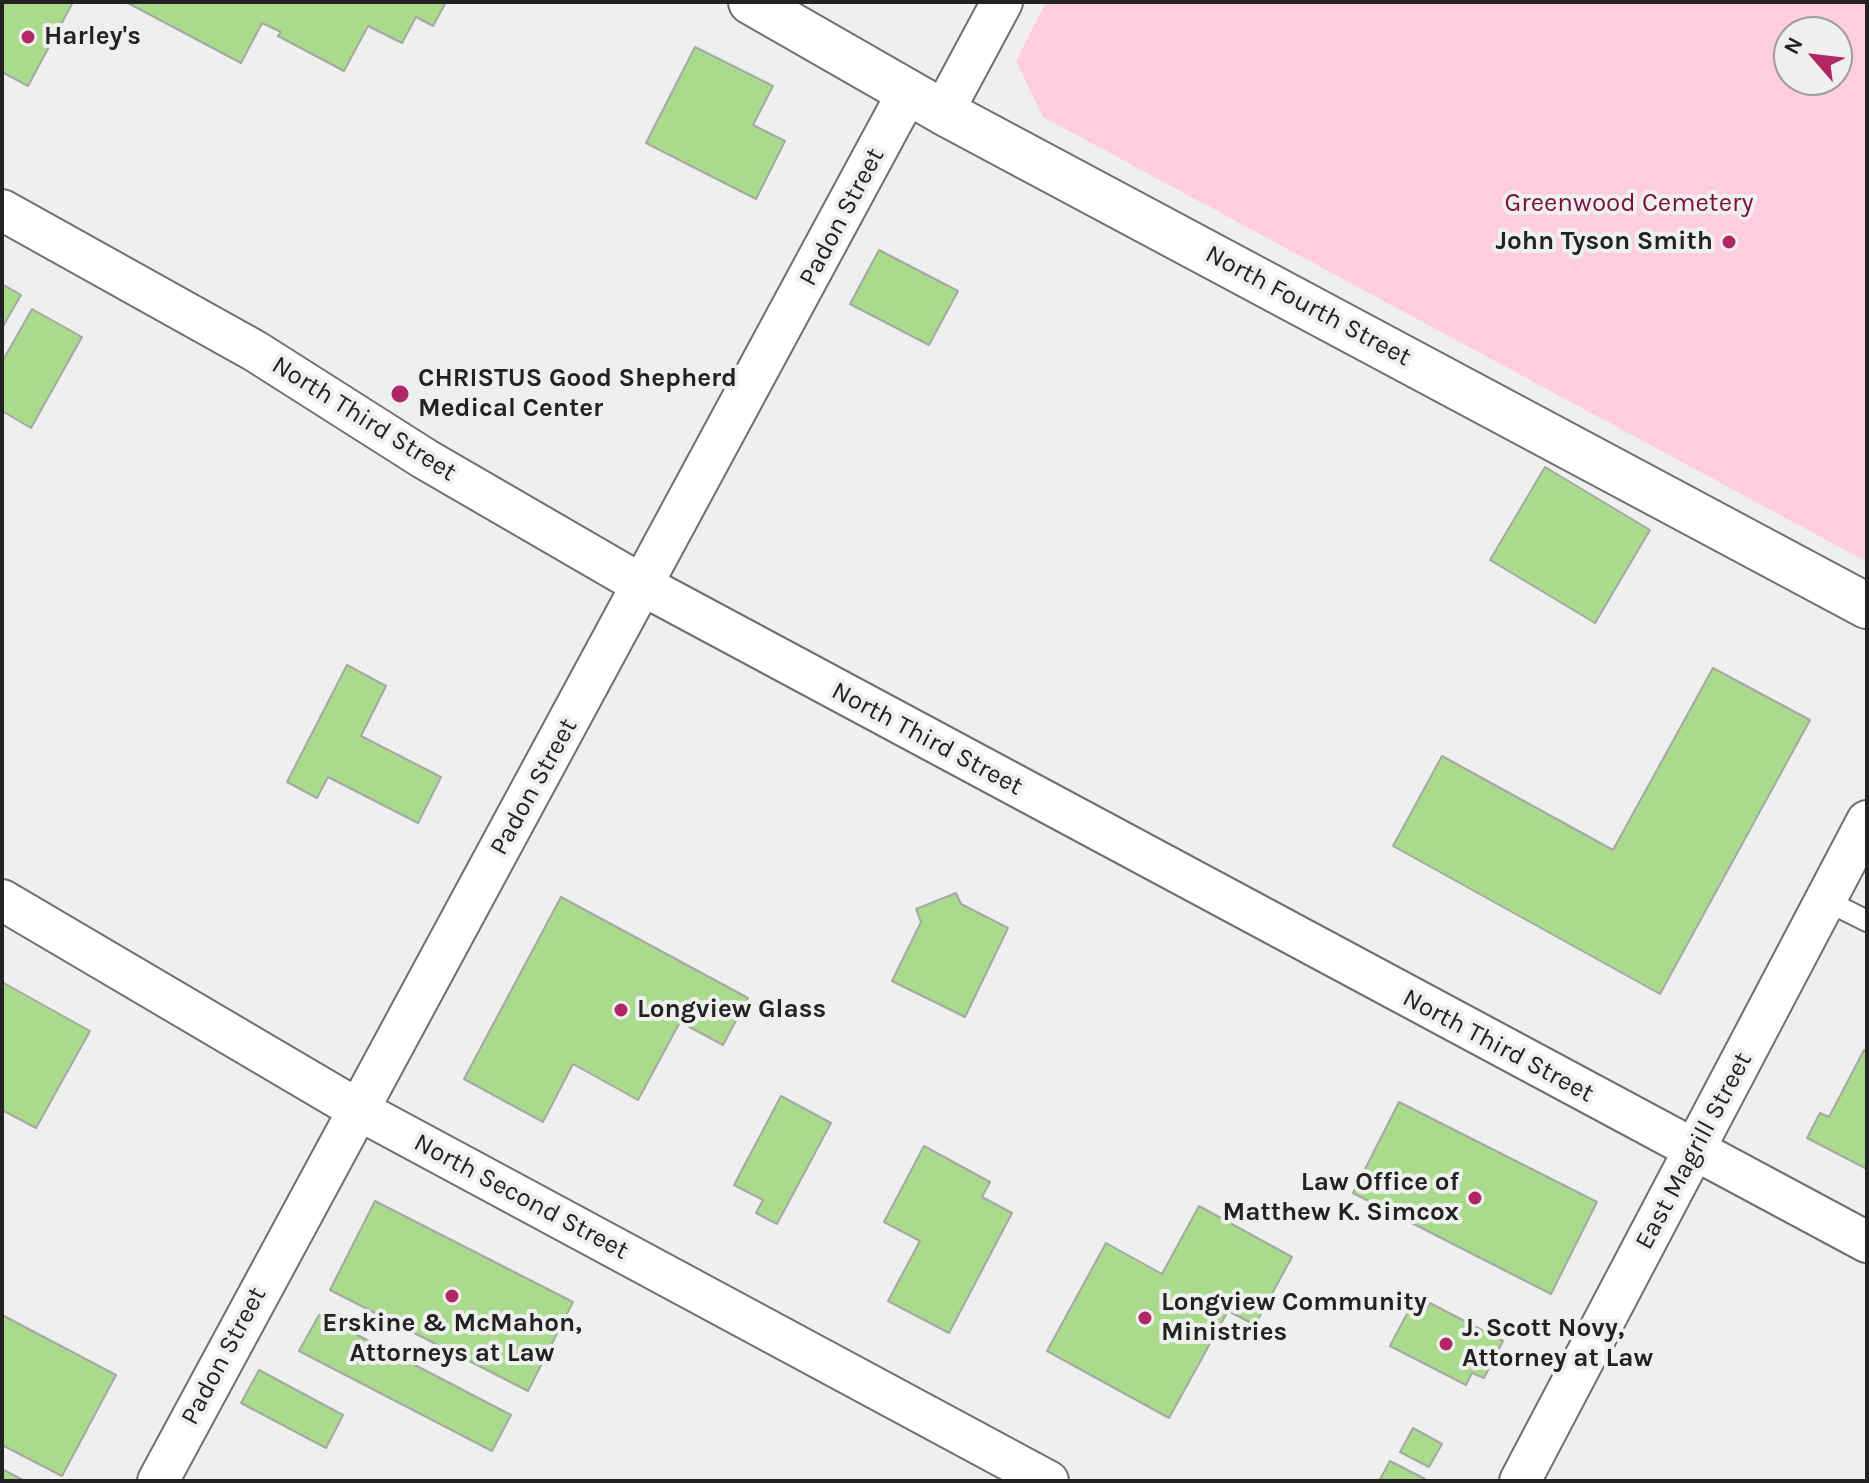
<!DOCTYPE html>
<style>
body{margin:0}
#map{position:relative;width:1869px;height:1483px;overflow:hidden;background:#edf0ec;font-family:Karla,sans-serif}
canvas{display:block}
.frame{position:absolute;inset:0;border:4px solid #222321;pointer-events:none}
.north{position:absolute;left:1773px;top:16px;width:80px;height:80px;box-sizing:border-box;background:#edf0ec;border:2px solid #9c9e9b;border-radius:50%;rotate:298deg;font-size:22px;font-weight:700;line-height:32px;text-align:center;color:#222321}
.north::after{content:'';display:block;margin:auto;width:28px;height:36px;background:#b12765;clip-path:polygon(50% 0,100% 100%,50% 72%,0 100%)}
</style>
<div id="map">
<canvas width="1869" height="1483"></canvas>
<div class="frame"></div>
<div class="north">N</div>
</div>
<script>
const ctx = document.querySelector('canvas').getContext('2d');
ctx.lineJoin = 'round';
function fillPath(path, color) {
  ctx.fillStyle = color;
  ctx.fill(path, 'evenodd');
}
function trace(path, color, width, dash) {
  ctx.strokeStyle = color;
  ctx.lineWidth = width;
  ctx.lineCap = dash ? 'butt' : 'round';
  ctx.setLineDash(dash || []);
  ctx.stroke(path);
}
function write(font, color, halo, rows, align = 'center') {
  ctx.font = font + ' Karla,sans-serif';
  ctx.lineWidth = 8;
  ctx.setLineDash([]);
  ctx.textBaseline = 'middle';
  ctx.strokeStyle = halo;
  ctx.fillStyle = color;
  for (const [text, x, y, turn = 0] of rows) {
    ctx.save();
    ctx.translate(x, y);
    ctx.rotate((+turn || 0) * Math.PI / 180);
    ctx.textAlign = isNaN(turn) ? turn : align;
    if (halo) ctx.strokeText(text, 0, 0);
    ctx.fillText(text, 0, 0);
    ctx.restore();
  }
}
const green = new Path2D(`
 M1046,2h821v560l-824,-445 -27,-56zM1789,32h48v48h-48z`);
const building = new Path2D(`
 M2,2h71l-45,84 -26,-14z
 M126,2h320l-13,24 -17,-9 -14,26 -34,-17 -24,45 -66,-35 3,-4 -19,-9 -21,40z
 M695,47l78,39 -20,39 32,16 -29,58 -110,-56z
 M879,250l79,41 -29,54 -79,-41z
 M2,284l19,11 -19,33z
 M32,309l50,28 -51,91 -29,-17v-49z
 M1545,467l105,63 -55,93 -105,-63z
 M347,665l39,21 -25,50 80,41 -23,46 -90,-46 -11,21 -30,-16z
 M1713,668l97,52 -150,274 -267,-148 49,-90 171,94z
 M956,893l5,11 47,24 -43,89 -73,-36 29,-59 -5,-13z
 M561,897l187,101 -25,47 -43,-23 -42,78 -65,-36 -30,58 -79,-43z
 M2,982l88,49 -54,97 -34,-18z
 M1864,1050l3,2v117l-60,-31 13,-25 9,4z
 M781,1096l50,27 -54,101 -21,-11 7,-13 -29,-15z
 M1399,1102l198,100 -46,92 -198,-101z
 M924,1146l66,36 -8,15 30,16 -63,120 -61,-32 32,-60 -36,-19z
 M375,1201l198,101 -45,89 -198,-101z
 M1199,1206l93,51 -37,68 -27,-14 -59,107 -122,-67 59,-108 56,31z
 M1430,1303l73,38 -19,37 -12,-5 -6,12 -76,-39 20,-38 13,7z
 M2,1315l114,60 -54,101 -60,-31z
 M319,1315l192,100 -19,36 -193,-100z
 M259,1370l84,45 -17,33 -85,-45z
 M1413,1428l29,16 -13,23 -29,-15z
 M1390,1461l35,18 -1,2h-45z
 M2,1469l23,12h-23z`);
const service = new Path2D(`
 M1825,900l42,21`);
const minor = new Path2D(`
 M943,112l59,-110
 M2,210l253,141 170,108 219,127 1223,656
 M2,900l355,209 691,372
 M158,1481c248,-464 502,-925 750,-1389
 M1520,1481l347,-660`);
const tertiary = new Path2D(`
 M751,2l192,110 924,494`);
const markers = [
 [28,37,8,"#b12765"],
 [1729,242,8,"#b12765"],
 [400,394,10,"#b12765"],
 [621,1010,8,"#b12765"],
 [1475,1198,8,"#b12765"],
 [452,1296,8,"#b12765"],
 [1145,1318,8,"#b12765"],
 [1446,1344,8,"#b12765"]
];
const poiNames = [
 ["Harley's",44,37],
 ["John Tyson Smith",1713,242,"right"],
 ["CHRISTUS Good Shepherd",418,379],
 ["Medical Center",418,409],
 ["Longview Glass",637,1010],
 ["Law Office of",1459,1183,"right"],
 ["Matthew K. Simcox",1459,1213,"right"],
 ["Longview Community",1161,1303],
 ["Ministries",1161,1333],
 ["Erskine & McMahon,",452,1324,"center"],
 ["Attorneys at Law",452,1354,"center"],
 ["J. Scott Novy,",1462,1329],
 ["Attorney at Law",1462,1359]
];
const parkNames = [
 ["Greenwood Cemetery",1629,204]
];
const streetNames = [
 ["Padon Street",842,217,-62],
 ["North Fourth Street",1308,306,28],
 ["North Third Street",364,419,32],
 ["North Third Street",927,739,28],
 ["Padon Street",534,787,-61],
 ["North Third Street",1498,1046,28],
 ["East Magrill Street",1694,1151,-62],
 ["North Second Street",521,1197,28],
 ["Padon Street",224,1356,-62]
];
fillPath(green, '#ffcddb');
fillPath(building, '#aadb8d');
trace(building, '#a5a8a4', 2);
trace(service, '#6f716e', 24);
trace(minor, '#6f716e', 44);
trace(tertiary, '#6f716e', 48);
trace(service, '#fff', 20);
trace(minor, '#fff', 40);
trace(tertiary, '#fff', 44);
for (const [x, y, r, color] of markers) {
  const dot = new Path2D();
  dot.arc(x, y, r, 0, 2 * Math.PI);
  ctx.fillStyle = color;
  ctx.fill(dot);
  trace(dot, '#edf0ec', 3);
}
write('bold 26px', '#222321', '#edf0ec', poiNames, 'left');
write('26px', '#7c0f42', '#edf0ec', parkNames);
write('26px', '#222321', '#edf0ec', streetNames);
</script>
